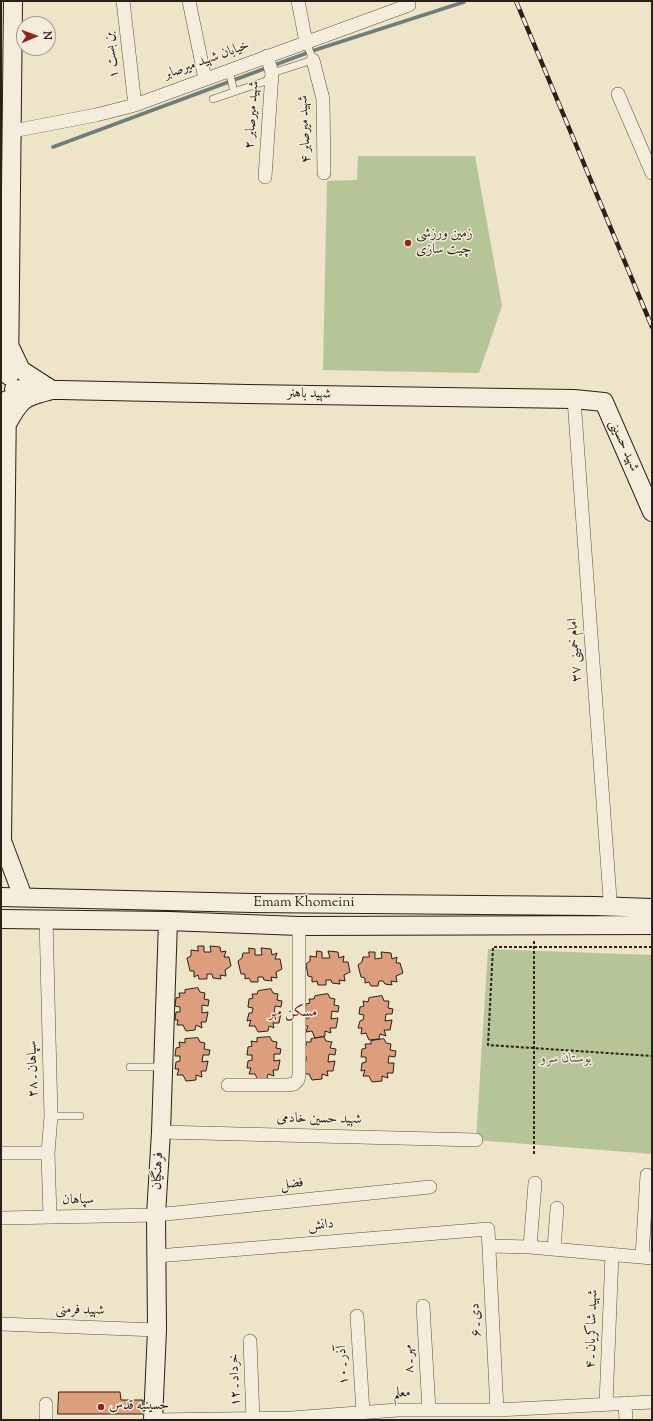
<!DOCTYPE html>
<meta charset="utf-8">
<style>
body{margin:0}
#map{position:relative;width:653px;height:1421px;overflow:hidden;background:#eee4c7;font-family:"Sorts Mill Goudy",serif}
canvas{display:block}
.frame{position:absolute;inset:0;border:2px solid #2c1f1a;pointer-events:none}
.north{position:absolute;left:16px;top:16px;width:40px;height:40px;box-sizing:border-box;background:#f4eddb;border:1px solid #a49b8e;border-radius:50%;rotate:88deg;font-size:11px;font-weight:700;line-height:16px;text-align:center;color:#2c1f1a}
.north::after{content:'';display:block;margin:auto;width:14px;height:18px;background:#8f2418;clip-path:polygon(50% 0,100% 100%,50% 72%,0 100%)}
</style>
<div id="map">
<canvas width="653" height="1421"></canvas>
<div class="frame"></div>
<div class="north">N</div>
</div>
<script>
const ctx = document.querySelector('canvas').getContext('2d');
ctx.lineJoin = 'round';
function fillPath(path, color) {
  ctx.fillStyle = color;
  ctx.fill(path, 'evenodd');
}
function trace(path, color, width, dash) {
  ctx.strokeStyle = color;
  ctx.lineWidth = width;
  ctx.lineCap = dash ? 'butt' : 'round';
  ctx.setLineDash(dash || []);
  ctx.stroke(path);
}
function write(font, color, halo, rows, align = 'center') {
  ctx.font = font + ' "Sorts Mill Goudy",Amiri,serif';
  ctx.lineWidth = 3;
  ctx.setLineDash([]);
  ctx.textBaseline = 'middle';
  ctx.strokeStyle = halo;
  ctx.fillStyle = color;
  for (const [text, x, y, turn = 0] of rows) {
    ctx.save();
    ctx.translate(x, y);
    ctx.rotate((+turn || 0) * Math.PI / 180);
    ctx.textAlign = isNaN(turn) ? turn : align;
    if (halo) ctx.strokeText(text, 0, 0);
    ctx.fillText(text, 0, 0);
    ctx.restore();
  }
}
const green = new Path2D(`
 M358,156h117l27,150 -23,67 -156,-3 4,-189 30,-1z
 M488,949l164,6v199l-176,-14z`);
const stream = new Path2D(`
 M53,147l262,-97 149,-48`);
const building = new Path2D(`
 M198,946h6v6h7l-1,-6 10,1 1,5 5,-1 -2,6h5l2,9 -6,4 1,6 -6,-1 1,4 -8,-1 -1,-4h-5v5h-8l-1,-4 -4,2v-6h-4l-3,-13 4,-2v-6l7,1z
 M249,948l6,1v6h7l-1,-7 10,1 1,6 5,-2 -2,6h5l2,10 -6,3 1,6 -6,-1 1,4 -8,-1 -1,-3h-5v5h-7l-2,-4 -4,1v-5h-4l-3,-13 4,-3 1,-5h6z
 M317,951l5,1v6h8l-2,-7 10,1 1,6 5,-2 -1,6h5l2,10 -6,3 1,6 -6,-1 1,4 -8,-1 -1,-3h-5v5h-8l-1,-4 -5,1v-5l-4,-1 -2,-12 4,-3v-5l6,1z
 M369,952h6v7l7,-1 -1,-6 10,1 1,6 5,-2 -1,6h4l3,10 -7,3 1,6 -6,-1 1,4 -7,-1 -2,-3h-4l-1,5h-7l-2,-4 -4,1v-5l-4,-1 -3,-12 4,-3 1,-5h6z
 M198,988l2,4 5,1 -1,6 5,1 -1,6 -6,-1v8l6,-1 -2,10h-5l1,6 -6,-3 -1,5 -9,1 -3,-6h-6l1,-5h-3l1,-8h4v-5l-5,-1 1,-8 4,-1 -1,-4h6v-3z
 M271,989l2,4 5,1 -1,6 5,1 -1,6 -6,-1 -1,8 7,-1 -2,10h-6l1,5 -5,-2 -1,5 -10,1 -3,-6h-6l2,-6 -4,1 2,-8h3l1,-5 -5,-1 1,-8 4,-1 -1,-4h5l1,-3z
 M328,994l2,4 5,1 -1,6 5,1 -1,6 -6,-1 -1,8 7,-1 -2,10h-6l1,5 -6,-2v5l-10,2 -3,-7 -6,1 2,-6h-4l2,-8h3l1,-5 -5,-1 1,-8 4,-1 -1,-4h5l1,-3z
 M382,996l2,5h5l-1,7 5,1 -1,5h-6l-1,7 7,-1 -2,10h-6l2,6 -6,-2 -1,5 -10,1 -3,-7 -5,1 1,-6h-4l2,-7 3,-1 1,-5 -5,-1 1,-7 4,-1 -1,-5 5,1 1,-4z
 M270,1037l2,4 5,1 -1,6 5,1 -1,5h-6v7l6,-1 -2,10h-5l1,6 -6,-2 -1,5 -9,1 -3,-6h-6l2,-6h-4l1,-7 4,-1v-5h-5l1,-8 4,-1 -1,-5 6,1v-4z
 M324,1037l2,4 6,1 -2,6 6,1 -1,6 -6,-1 -1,8 7,-1 -2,10h-6l1,5 -6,-2v5l-10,1 -3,-6h-6v-13h3v-5l-4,-1v-8l4,-1v-4h5v-3z
 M198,1038l2,4 5,1 -1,6 6,1 -1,5h-6l-1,7 6,-1 -2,10h-5l1,6 -6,-2v5l-10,1 -3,-6h-6l2,-6h-4l1,-7 4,-1v-5h-5l1,-8 4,-1 -1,-5 6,1v-4z
 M384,1039l2,4 5,1 -1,6 6,1 -1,6 -6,-1 -1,7h6l-1,10h-6l1,5 -6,-2v5l-10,1 -3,-6h-6l2,-6 -4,1 1,-8 4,-1v-5h-5l1,-8 4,-1 -1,-4h6v-3z
 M59,1392h61l1,8h22v14h-85z`);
const path = new Path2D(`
 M652,947h-159l-5,98 164,11
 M534,1154v-214`);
const lane = new Path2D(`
 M229,70l5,22
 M213,99l53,-18 6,-8 41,-13 -7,-18
 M130,1067h32
 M51,1116h29`);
const street = new Path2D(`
 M123,1l12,104
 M189,1l16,78
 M298,1l8,41
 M313,60l10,39 1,74
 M618,94l34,79
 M13,131l83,-16 39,-10 274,-100 -1,-4
 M265,177l7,-104 -5,-17
 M574,399l36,500
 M46,919l5,197 -3,37 2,64
 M228,1085h59l7,-1 4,-4 1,-5v-149
 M161,1132l315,8
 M1,1153h47
 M1,1218l155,-3 274,-28
 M489,1246l41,1 122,11
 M530,1247l5,-64
 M554,1249l3,-41
 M157,1256l331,-27 9,181
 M642,1257l5,-82
 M423,1306l6,104
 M357,1316l6,96
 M1,1324l156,6
 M250,1341l3,78
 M625,1403l1,17
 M46,1404v16
 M606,1404l6,-150
 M153,1420l139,-2 105,-8h100l155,-8`);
const secondary = new Path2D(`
 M9,376l4,-375
 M14,389l233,5 327,5 30,3 48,110
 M7,400l-5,441 21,56
 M7,424c14,-26 17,-27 45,-34l-31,-20 -10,-21
 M1,897l251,6 343,3 57,2
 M1,919l167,2 131,5 353,-1
 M153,1420l4,-90 -1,-115 5,-83 7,-211`);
const rail = new Path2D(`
 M516,1l136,326`);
const markers = [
 [408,243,4,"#8f2418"],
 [101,1407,4,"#8f2418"]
];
const streetNames = [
 ["بن بست ۱",113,55,-97],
 ["خیابان شهید میرصابر",207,61,-20],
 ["شهید میرصابر ۲",253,115,-86],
 ["شهید میرصابر ۴",306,129,-93],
 ["شهید باهنر",309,395,1],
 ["شهید حسینی",623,446,66],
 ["امام خمینی ۳۷",576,650,-94],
 ["Emam Khomeini",304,904],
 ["سپاهان ـ ۲۸",34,1069,-91],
 ["شهید حسین خادمی",319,1120,1],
 ["فرهنگیان",159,1171,-87],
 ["فضل",292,1185,-6],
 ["سپاهان",78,1201,-1],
 ["دانش",321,1226,-5],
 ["شهید فرمنی",80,1311,2],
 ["دی ـ ۶",477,1320,-93],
 ["شهید شاکریان ـ ۴",593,1329,-88],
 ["مهر ـ ۸",410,1359,-93],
 ["آذر ـ ۱۰",344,1365,-94],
 ["خرداد ـ ۱۲",236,1380,-92],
 ["معلم",402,1394,-2]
];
const poiNames = [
 ["زمین ورزشی",416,235],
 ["چیت سازی",416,251],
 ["حسینیه قدس",109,1407]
];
const parkNames = [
 ["بوستان سرو",566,1060]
];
const neighbourhoodNames = [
 ["مسکن مهر",293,1013]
];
fillPath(green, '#b5c598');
trace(stream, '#6f7e7b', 3.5);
fillPath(building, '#dd9e7d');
trace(building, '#2c1f1a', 1);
trace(lane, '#5c5045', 8);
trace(street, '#5c5045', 14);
trace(secondary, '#2c1f1a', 20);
trace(path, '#2c1f1a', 2, [3, 2]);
trace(lane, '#f4eddb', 7);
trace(street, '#f4eddb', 13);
trace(secondary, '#f4eddb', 18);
trace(rail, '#2c1f1a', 4.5);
trace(rail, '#f4eddb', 3, [9]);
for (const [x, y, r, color] of markers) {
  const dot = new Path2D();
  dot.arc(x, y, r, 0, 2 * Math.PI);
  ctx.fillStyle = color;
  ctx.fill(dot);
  trace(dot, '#f4eddb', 1.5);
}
write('14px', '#2c1f1a', '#f4eddb', streetNames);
write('14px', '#2c1f1a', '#f4eddb', poiNames, 'left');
write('italic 14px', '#555140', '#f4eddb', parkNames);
write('15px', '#7a1f14', '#f4eddb', neighbourhoodNames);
</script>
